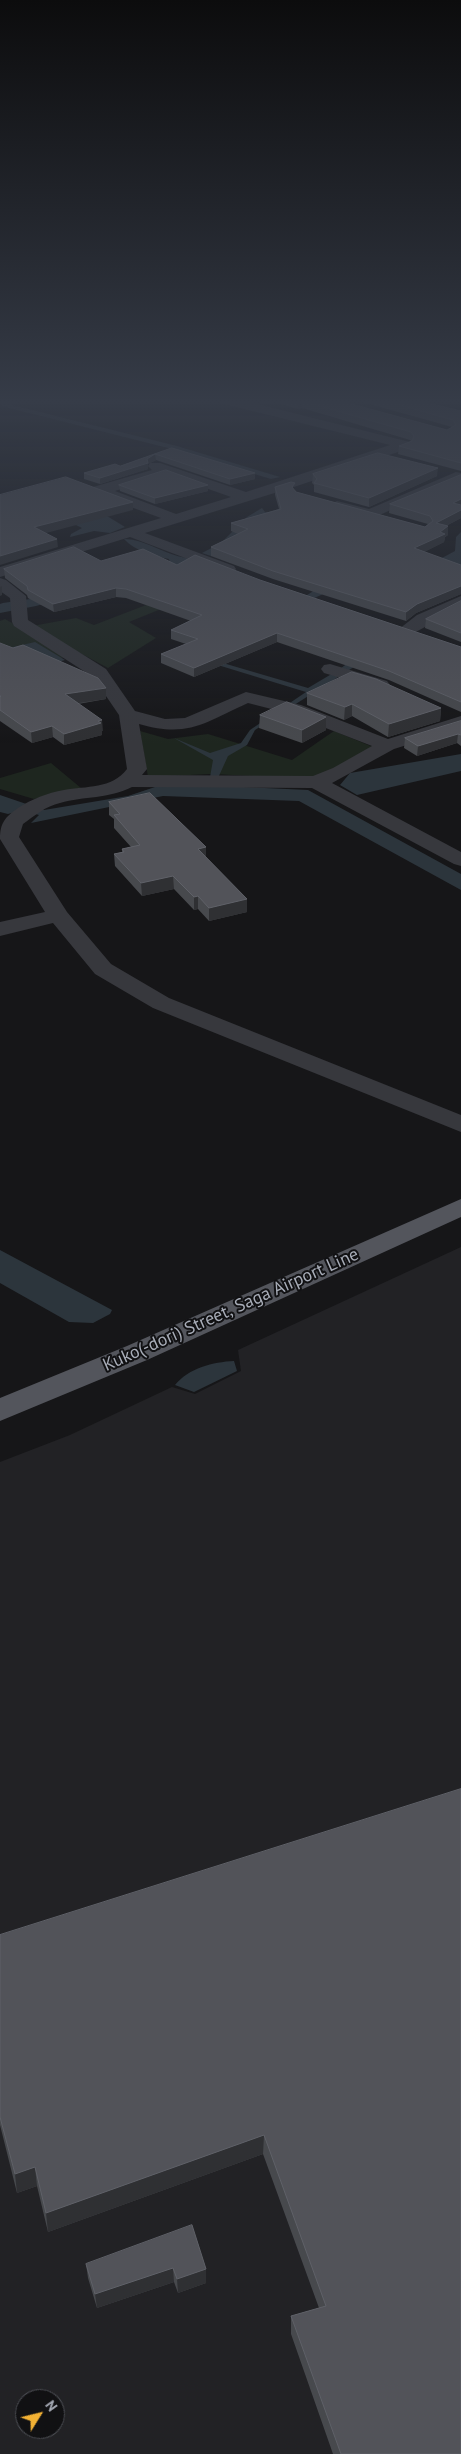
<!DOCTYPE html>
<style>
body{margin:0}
#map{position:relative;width:461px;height:2454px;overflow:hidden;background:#161618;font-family:"PT Sans",sans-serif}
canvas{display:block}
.north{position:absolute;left:15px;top:2389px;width:50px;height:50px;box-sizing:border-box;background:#111113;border:1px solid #4d4f55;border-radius:50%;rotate:54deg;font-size:14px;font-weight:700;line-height:20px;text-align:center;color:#a8adb8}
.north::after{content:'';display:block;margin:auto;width:18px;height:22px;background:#f2b134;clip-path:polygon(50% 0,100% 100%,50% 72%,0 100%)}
</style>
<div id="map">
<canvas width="461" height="2454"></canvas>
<div class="north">N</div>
</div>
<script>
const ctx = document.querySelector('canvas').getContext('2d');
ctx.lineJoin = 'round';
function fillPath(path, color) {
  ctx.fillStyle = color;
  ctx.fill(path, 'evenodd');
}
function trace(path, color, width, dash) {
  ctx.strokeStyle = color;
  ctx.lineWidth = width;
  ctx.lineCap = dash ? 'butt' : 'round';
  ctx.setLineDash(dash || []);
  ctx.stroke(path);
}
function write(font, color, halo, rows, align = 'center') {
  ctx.font = font + ' "PT Sans",sans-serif';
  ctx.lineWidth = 4;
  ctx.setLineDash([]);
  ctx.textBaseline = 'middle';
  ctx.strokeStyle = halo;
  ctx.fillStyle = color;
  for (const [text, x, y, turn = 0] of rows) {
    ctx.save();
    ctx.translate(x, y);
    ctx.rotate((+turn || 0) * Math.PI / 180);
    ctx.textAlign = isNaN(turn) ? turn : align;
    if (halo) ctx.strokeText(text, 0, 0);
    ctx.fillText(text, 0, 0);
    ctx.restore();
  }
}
const built = new Path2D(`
 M461,1247v1207h-461v-992l70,-27 102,-48 23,7 46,-23 -3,-21zM25,2399h30v30h-30z`);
const green = new Path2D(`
 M167,597l11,5 -49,20 27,16 -48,30 -28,-15 -22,6 -58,-9v-29l5,-2 16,9 55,-10 18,7z
 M140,731l28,8 40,-5 84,26 42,-29 39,16 -58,32 -104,-5 -63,3z
 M51,763l30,25 -47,11 -34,-10v-11z`);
const water = new Path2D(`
 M2,400h22l-12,5 165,41 103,31 -9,2 -103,-31 -163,-41 -5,-2z
 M262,508l3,4 92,27 85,19 13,-7 1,-14 5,-5v38l-123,17 -32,15 76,47 -127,81 -8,15 -19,11 -10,22 -8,-1 3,-17 -39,-22 36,15 31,-10 9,-13 56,-38 -85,-26 -9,-73 -134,1 -42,12 -36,7v-9l3,-1 27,-4 140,-35 -1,-5c-16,-3 -34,-8 -45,-20 24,0 45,20 69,19l106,42 13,-8 16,-16 -80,-45 -37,25 -9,-3 19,-10 26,-26zM255,626l109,24 -24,19 -32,19 -85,-25z
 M47,511l60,5 18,11 -15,6 -16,-2 -24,6 1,-3 11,-6z
 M35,642l30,18 -10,3 -55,-13z
 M461,754v17l-104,24 -17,-10 10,-12z
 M222,786l86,4 153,84v16l-162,-89 -136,-5 -132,27 8,-8 -17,-5 -14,4 -8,-2v-17l44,15 84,-14 27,-9z
 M0,1250l112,60 -2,4 -17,9 -24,-1 -69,-39z
 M234,1361l3,10 -43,21 -19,-7c14,-17 38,-23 59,-24z`);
const minor = new Path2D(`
 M218,400h23l169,42 2,3 -2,3 -116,39 -149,46 89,33 2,3 -2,3h-12l-92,-35 -130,40v-10l161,-49 -66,-24 -4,-4 2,-3 59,-17 -4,-4 2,-3h10l86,29 144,-47 -170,-42zM166,474l65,23 -55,17 -61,-23z
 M456,472l5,1v6l-86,38 -5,2 -38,-11 -2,-3 7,-4 32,8z
 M0,578l6,2 20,16 2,24 78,49 29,42 30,8 20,-1 61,-26 55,13 87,34 73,-23v12l-67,21 -62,34 129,69v14l-7,-2 -142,-76 -180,-1c-23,12 -48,9 -72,16 -14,3 -26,13 -37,21l-4,13 48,75 44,52 58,34 292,117v17l-308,-124 -58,-34 -42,-51 -53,13v-14l45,-10 -45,-73c0,-16 5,-22 18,-31 14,-9 29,-15 46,-18 22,-4 48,-1 63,-21l-8,-54 -26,-38 -79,-51 -2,-4 -2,-24 -10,-7zM248,703l39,10 85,33 -39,22 -20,8 -171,-1 5,-6 -8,-45c49,14 65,-1 109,-21z
 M461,596v11l-47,26h-12l-3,-4 18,-14z
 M330,664l57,17 3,4 -3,4 -6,1 -57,-17 -3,-4 3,-4z`);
const major = new Path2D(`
 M461,1199v18l-314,143 -147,61v-23l127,-52z`);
const wall = new Path2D(`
 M250,400h87l110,30 5,-3 -97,-27h61l45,11v60l-63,-17 1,-8 12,-5 -1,-1 -108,-32 -4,1 -24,-7 -7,2z
 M172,448l83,31 -25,6 -74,-25 -8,4v5l-48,15 -16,-5v-6l36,-7z
 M313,474l124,2 -68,31 -55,-15v-7l-2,-2z
 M461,475v43l-15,8 2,9 -3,2 -1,5 -20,10 37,13v29l-45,19 -10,8 -133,-42 -62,-23v-9l27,-13 -7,-3v-8l48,-14 -4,-14v-8l20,3 1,2 129,35 3,-3 -39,-11 1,-9z
 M119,485l89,6 -53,13 -35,-13z
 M101,561l76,4 83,15 201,67v65l-72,-32 -112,-38 -83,35 -33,-14v-9l25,-10 -15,-5v-9l20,-9 -65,-23 -10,-1 -62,15 -26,-14 -1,-3 -22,-17 -1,-9z
 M461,601v41l-36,-14 1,-9z
 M0,643l106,56 -28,5 25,27h-1v4l-38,10 -11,-8 -21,6 -32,-22z
 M307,693l134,15 -1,13 -52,16 -36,-21 -8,4 -37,-15z
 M260,715l66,2v13l-24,13 -43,-15z
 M461,721v25l-4,-3 -40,13 -13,-8 1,-10z
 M109,802l97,45v10l41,55 -38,9 -11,-12 -4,1 -20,-21 -32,7 -27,-30 -1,-12 8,-2v-3l9,-2 -17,-19v-9l-5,-4z
 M461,1789v665h-128l-42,-120v-18l28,-8 -56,-154 -215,78 -11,-46 -20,7 -17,-68v-190z
 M192,2225l14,58 -28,10 -4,-11 -77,26 -9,-30 -2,-14z`);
const shadedWall = new Path2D(`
 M267,400h7v2l-7,2z
 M302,401v7l-4,1v-7z
 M155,454l1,6 -8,4v5l-48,15v-6z
 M438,468l-1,8 -68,31v-9z
 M255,473v6l-25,6v-6z
 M208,485v6l-53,13v-6z
 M461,499v8l-8,-4z
 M133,502v8l-98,26 -1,-9z
 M461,510v8l-25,13v-8z
 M448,526v9l-3,2 -1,5 -30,15v-9z
 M57,539l1,8 -58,18v-9z
 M2,586v9l-2,1v-9z
 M461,586v8l-45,19 -10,8v-9l11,-8z
 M116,588v9l-62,15 -1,-8z
 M277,633v9l-83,35v-9z
 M106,688v11l-40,6 -1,-11z
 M352,704v12l-8,4 1,-13z
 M441,708l-1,13 -52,16 1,-13z
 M326,717v13l-24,13v-13z
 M102,720l1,11h-1v4l-38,10v-11z
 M52,726l1,11 -21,6 -1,-11z
 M458,734l-1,9 -40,13 1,-10z
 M206,847v13l-8,-11z
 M173,876l1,13 -32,7 -1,-13z
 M198,896v13l-4,1v-13z
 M247,899v13l-38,9v-13z
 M264,2135l-1,19 -215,78 -2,-19z
 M35,2167l2,19 -20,7 -2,-19z
 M173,2268l1,14 -77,26 -2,-14z
 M206,2269v14l-28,10 -1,-14z`);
const building = new Path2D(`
 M292,400h45l110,30 9,-5 -3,-5 -71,-20h34l45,11v52l-62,-17 13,-5 2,-5 -3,-4 -109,-31 -4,1z
 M172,448l83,25 -25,6 -75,-25 -8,5 1,4 -48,15 -16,-5 31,-9 5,2z
 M378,453l60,15 -69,30 -55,-15 3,-4 -4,-5z
 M166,470l42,15 -53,13 -36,-13z
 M461,475v24l-8,4 8,2v5l-25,13 12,3 -8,6 5,2 -31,14 47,17v21l-44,18 -11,8 -133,-41 -62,-24 37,-18 -17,-6 50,-14 -6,-22 16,-5 4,1 -3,4 4,5 129,35 8,-6 -3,-5 -40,-12z
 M66,477l67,25 -99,25 23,12 -57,17v-61z
 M74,547l27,14 42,-12 34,16 18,-10 65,25 201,67v55l-72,-31 -112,-38 -83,35 -33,-14 37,-15 -27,-9 31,-15 -76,-26 -10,-1 -63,16 -25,-14 -1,-4 -23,-17z
 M461,601v32l-35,-14z
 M0,643l13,5 10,-3 75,33 8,10 -41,6 37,26 -4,1 3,2 -37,11 -12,-8 -21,6 -31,-22v-13l1,-1h-1z
 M352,672l24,7 65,29 -52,16 -37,-20 -7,3 -38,-14z
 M287,702l39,15 -24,13 -42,-15z
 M461,721v14l-3,-1 -40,12 -13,-8z
 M150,793l56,54 -8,2 49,50 -38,9 -11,-12 -4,1 -21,-21 -32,7 -27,-29 10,-2 -2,-3 18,-4 -26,-30 6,-1 -11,-12z
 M461,1789v665h-120l-50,-138 35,-10 -62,-171 -218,78 -11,-46 -20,7 -15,-57v-182z
 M192,2225l14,44 -29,10 -4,-11 -78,26 -9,-30z`);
const streetNames = [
 ["Kuko(-dori) Street, Saga Airport Line",231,1310,-24]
];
fillPath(built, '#222225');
fillPath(green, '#1e261f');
fillPath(water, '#2c353c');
fillPath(minor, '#37383d');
fillPath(major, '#53555c');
fillPath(wall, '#47494d');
fillPath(shadedWall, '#2f3033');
fillPath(building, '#525359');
trace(building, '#5f6168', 1);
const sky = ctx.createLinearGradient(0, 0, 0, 744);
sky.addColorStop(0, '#0c0c0d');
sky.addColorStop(0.54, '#363c48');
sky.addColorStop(1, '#363c4800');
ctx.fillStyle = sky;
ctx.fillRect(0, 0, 461, 744);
write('18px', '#a8adb8', '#111113', streetNames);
</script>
